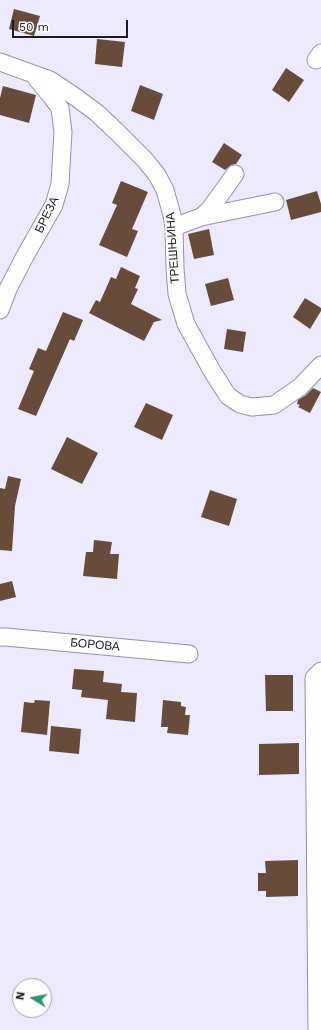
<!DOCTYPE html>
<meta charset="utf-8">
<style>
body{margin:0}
#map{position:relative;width:321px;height:1030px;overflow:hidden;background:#eeeafe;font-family:"Work Sans",sans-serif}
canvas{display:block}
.north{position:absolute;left:12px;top:978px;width:40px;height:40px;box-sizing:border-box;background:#fff;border:1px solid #a5a3a8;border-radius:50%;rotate:280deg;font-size:11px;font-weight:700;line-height:16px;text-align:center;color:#1d1a26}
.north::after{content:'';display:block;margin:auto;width:14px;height:18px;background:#2d936f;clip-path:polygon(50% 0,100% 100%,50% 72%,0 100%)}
.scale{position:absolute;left:12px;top:20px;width:116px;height:18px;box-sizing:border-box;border:2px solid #1d1a26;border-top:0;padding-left:5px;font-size:12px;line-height:14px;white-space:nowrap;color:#1d1a26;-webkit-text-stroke:3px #fff;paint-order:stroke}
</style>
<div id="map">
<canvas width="321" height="1030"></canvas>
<div class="north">N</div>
<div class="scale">50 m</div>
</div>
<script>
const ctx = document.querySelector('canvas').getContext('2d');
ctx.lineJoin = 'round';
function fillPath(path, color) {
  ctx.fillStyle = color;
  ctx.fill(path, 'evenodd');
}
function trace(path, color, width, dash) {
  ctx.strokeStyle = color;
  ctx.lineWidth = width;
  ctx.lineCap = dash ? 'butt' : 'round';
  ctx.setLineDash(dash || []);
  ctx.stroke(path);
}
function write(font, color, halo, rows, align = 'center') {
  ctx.font = font + ' "Work Sans",sans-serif';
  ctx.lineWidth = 4;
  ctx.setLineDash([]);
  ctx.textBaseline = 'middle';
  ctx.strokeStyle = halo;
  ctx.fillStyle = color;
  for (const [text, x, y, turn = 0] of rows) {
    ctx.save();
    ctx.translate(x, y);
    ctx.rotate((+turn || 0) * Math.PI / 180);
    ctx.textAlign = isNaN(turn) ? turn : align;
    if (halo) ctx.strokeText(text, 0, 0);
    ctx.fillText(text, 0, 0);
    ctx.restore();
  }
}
const building = new Path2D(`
 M14,9l26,7 -6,20 -25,-7z
 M97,39l28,3 -3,25 -27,-3z
 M286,68l18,12 -15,22 -17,-12z
 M140,85l23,9 -9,26 -23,-9z
 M3,86l33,9 -7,28 -29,-8v-17z
 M224,143l18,12 -6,9 -5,1 -6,5 -13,-8z
 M121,181l27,11 -16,37 6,2 -11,26 -28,-12 18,-40 -5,-2z
 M317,191l4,13v8l-30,8 -5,-20z
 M209,229l5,26 -20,4 -6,-25z
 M121,267l19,9 -5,12 3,1 -7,15 31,16 -8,2 -10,19 -55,-28 7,-13 4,2 11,-25 5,2z
 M228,278l6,22 -23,6 -6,-22z
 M305,298l16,10v3l-11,18 -17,-12z
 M63,312l20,8 -9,21 -4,-2 -34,77 -18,-7 16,-38 -5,-2 9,-21 8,3z
 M227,329l19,3 -3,20 -19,-3z
 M313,388l8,4 -11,21 -12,-6 2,-2 -3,-1 1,-4 8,-5z
 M146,403l27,12 -11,25 -28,-13z
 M67,437l31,16 -16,31 -31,-15z
 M8,476l13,3 -6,27 -3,45 -12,-1v-62l5,1z
 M210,490l27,9 -8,27 -28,-9z
 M94,540l18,2 -2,12h9l-2,25 -34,-3 3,-24h7z
 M12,581l4,16 -16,4v-17z
 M74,669l30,2 -1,11 19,2 -1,8 16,1 -2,29 -29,-3 2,-19 -27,-3 1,-7 -10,-1z
 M265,675h28v36h-27z
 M35,700l15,1 -3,34 -26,-3 3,-30 10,1z
 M163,700l18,2v4l5,1 -1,8h5l-2,20 -21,-2 1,-6h-7z
 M51,726l30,3 -2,25 -30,-3z
 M299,743v31l-40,1v-31z
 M298,860v36l-32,1v-6h-8v-18h8l-1,-12z`);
const minor = new Path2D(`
 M316,60l5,-7
 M0,62l50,18 24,16 23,17 20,19 28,28 12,15 8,15 7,25 2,12 1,41 2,26 9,30 26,47 16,25 12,8 12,3 22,-2 26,-18 21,-22
 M201,217l74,-15
 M174,227l27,-10 9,-8 25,-35
 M0,310l8,-21 17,-33 29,-51 6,-21 3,-52 -3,-24 -9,-12 -15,-18
 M0,637h6l183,17
 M317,1030l-3,-352 7,-7`);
const streetNames = [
 ["БРЕЗА",47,215,-64],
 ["ТРЕШЊИНА",173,248,-94],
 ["БОРОВА",95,645,5]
];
fillPath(building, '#674b3b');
trace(minor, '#9690ae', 19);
trace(minor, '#fff', 17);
write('12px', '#1d1a26', '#fff', streetNames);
</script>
